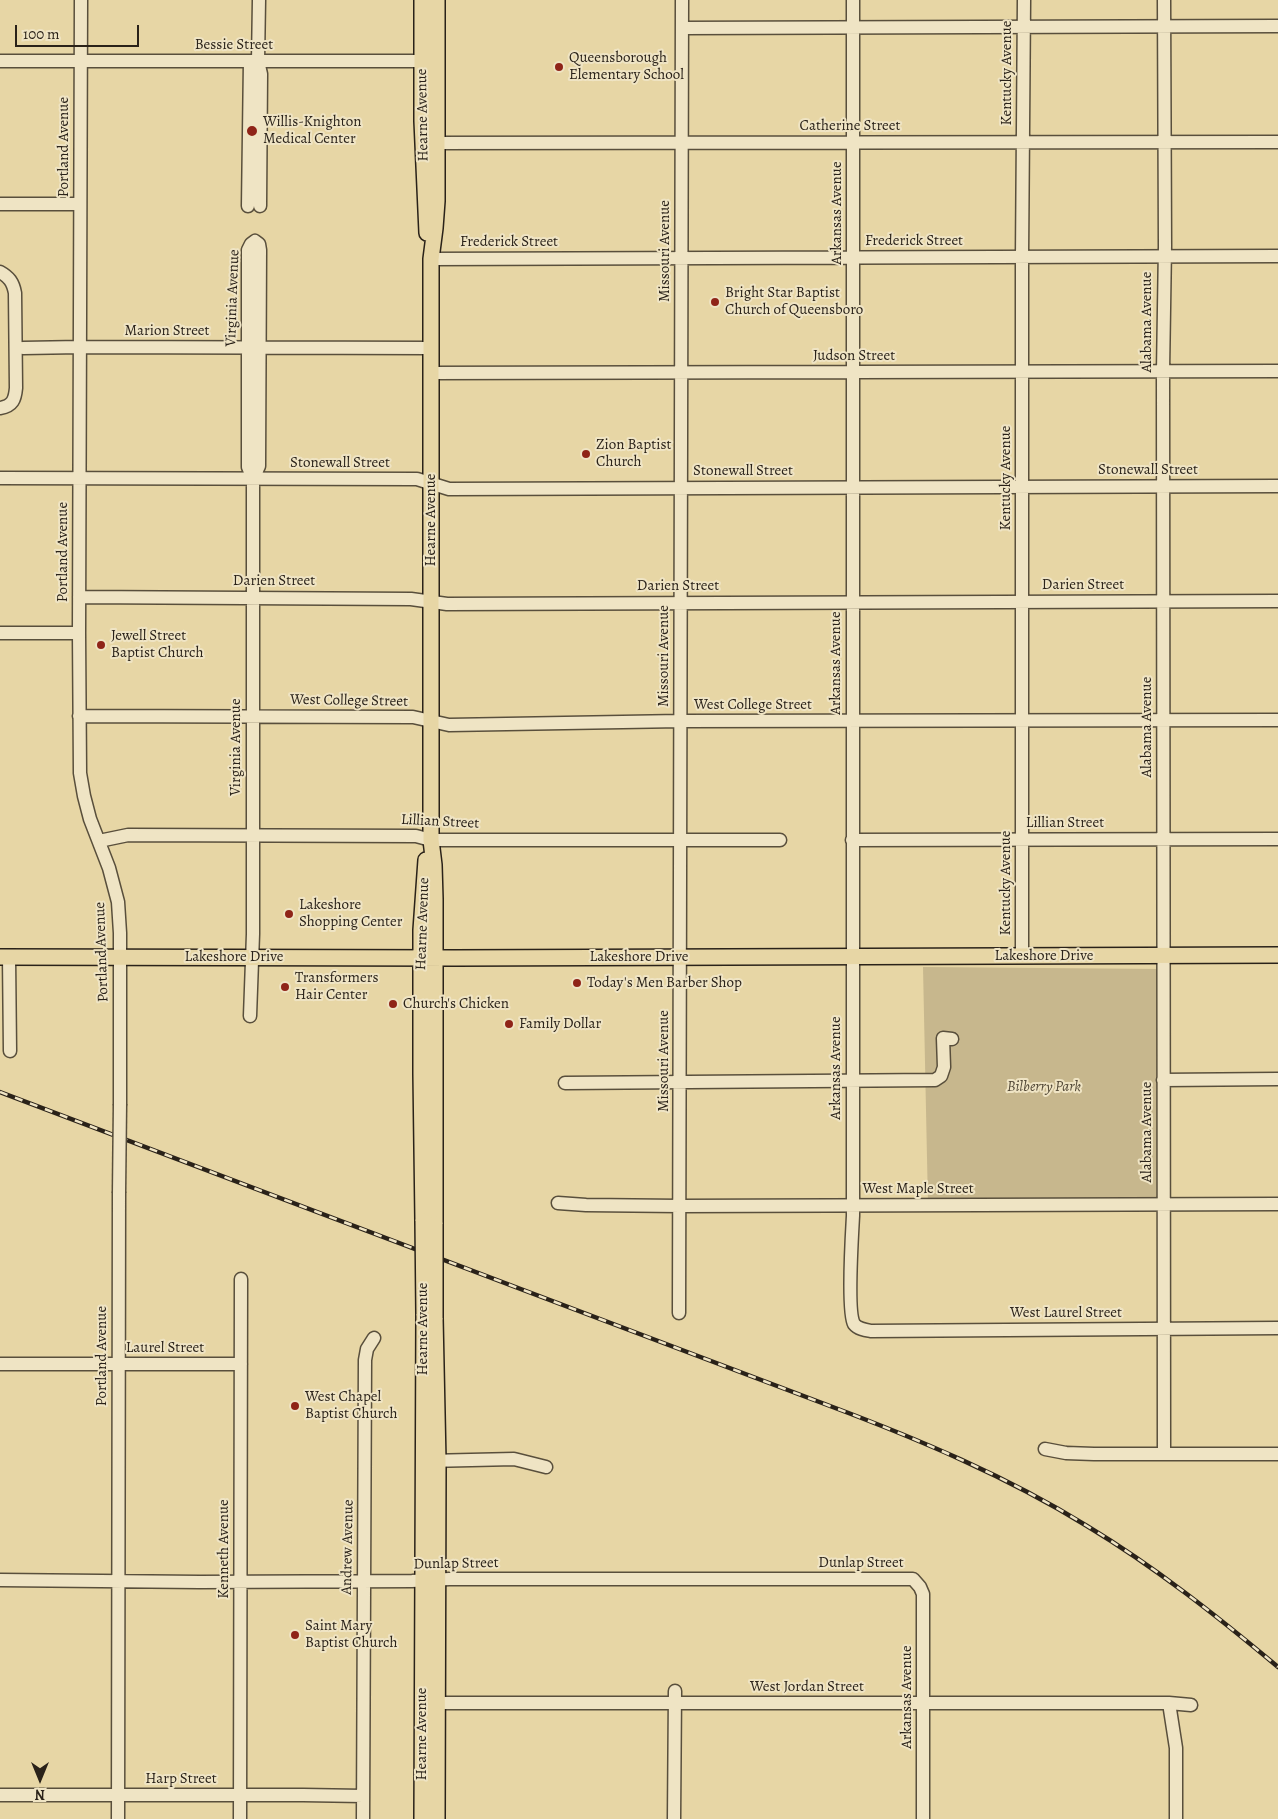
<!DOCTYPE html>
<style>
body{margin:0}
#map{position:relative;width:1278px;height:1819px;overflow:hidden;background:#e7d6a5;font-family:Alegreya,serif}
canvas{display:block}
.north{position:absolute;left:15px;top:1754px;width:50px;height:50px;-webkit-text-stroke:4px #efe4c4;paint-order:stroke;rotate:180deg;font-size:14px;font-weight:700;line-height:20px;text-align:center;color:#2a2219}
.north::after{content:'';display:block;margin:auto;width:18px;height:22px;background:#2a2219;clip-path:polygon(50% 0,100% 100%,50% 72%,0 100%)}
.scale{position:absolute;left:15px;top:25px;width:124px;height:22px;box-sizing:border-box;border:2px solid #2a2219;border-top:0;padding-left:6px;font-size:15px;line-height:18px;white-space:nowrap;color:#2a2219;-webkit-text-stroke:4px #efe4c4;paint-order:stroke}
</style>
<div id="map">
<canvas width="1278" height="1819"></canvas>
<div class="north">N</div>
<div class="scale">100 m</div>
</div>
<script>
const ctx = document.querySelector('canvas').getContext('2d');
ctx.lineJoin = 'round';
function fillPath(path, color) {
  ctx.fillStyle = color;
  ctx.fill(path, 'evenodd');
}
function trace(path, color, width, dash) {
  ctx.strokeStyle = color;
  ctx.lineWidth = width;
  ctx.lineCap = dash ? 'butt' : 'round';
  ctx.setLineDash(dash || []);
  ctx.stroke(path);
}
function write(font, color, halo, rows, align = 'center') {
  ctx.font = font + ' Alegreya,serif';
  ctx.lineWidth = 4;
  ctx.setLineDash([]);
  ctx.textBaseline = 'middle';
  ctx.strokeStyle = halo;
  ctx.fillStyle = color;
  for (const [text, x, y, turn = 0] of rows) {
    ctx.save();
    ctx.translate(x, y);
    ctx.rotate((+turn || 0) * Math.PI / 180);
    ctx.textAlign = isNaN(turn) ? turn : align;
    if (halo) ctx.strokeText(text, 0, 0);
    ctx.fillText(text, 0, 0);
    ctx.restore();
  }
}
const green = new Path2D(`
 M923,967l240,2v236h-235z`);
const minor = new Path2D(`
 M81,0l-2,633 1,140 4,23 6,23 19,49 9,34 2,31v171
 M259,0l-1,61 3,13 -1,132
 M853,0v1216c-1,18 -6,96 1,108 4,5 11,6 17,7l407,-3
 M682,28l596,-2
 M0,61h430
 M428,143l850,-1
 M0,204h80
 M248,206l2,-145
 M431,259l847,-3
 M0,272c9,5 13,10 15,21l1,95c-1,11 -3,18 -16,20
 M23,348l57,-1 351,1
 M431,373l847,-2
 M0,478l417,1 32,10 829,-3
 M79,597l332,2 36,5 831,-3
 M0,633h79
 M79,716l334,1 36,8 231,-4 598,-1
 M852,840l426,-1
 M99,841l29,-6 288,1 15,4h349
 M1022,956v-699l2,-257
 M9,957l1,94
 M250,1016l3,-82v-455l-5,-12v-217l3,-6 4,-3 4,3 1,6 -1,216 -6,13
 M1163,1080l115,-1
 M565,1083l370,-3 6,-4 3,-9 -1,-29 9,1
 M558,1203l28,2 94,1 598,-2
 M679,1313l3,-1313
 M0,1364h241
 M1045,1449l21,4 28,1h184
 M1164,1454l-1,-1083 2,-125 -1,-246
 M428,1461l86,-2 32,8
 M0,1580l200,2 212,-1 37,-2h464l7,8 3,7v225
 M430,1703h739l22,2
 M1169,1703l7,45v71
 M0,1795h303l60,1
 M118,1819l1,-626
 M240,1819l1,-540
 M363,1819l2,-459 2,-11 7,-11
 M674,1819l1,-128`);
const major = new Path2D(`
 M422,0v121l5,112
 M0,957l455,1 823,-3
 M423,1221l-2,-147v-144l5,-70
 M435,1224v-325l-1,-34 -3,-25v-581l4,-31 2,-27v-201
 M435,1318l3,143 -1,358
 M422,1819l2,-505`);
const rail = new Path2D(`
 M0,1092l830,314c88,33 176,70 257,120 68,41 130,90 191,141`);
const minorBridge = new Path2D(`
 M119,1193l1,-89`);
const majorBridge = new Path2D(`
 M423,1221l1,93
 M435,1224v94`);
const markers = [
 [559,67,5,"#8f2418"],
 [252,131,6,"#8f2418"],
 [715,302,5,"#8f2418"],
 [586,454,5,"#8f2418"],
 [101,645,5,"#8f2418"],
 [289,914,5,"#8f2418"],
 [577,983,5,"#8f2418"],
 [285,987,5,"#8f2418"],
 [393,1004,5,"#8f2418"],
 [509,1024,5,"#8f2418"],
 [295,1406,5,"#8f2418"],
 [295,1635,5,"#8f2418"]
];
const streetNames = [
 ["Bessie Street",234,45],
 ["Kentucky Avenue",1007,73,-90],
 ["Hearne Avenue",423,115,-91],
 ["Catherine Street",850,126],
 ["Portland Avenue",64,147,-90],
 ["Arkansas Avenue",837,213,-90],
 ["Frederick Street",914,241],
 ["Frederick Street",509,242],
 ["Missouri Avenue",665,251,-90],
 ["Virginia Avenue",233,298,-88],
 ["Alabama Avenue",1147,322,-90],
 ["Marion Street",167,331],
 ["Judson Street",854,356],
 ["Stonewall Street",340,463],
 ["Stonewall Street",1148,470],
 ["Stonewall Street",743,471],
 ["Kentucky Avenue",1006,478,-90],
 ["Hearne Avenue",431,520,-90],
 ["Portland Avenue",63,552,-90],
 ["Darien Street",274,581],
 ["Darien Street",1083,585],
 ["Darien Street",678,586],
 ["Missouri Avenue",664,656,-90],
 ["Arkansas Avenue",836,663,-90],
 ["West College Street",349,701,1],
 ["West College Street",753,705],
 ["Alabama Avenue",1147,727,-90],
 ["Virginia Avenue",236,747,-90],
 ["Lillian Street",440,822,3],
 ["Lillian Street",1065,823],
 ["Kentucky Avenue",1006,883,-90],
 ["Hearne Avenue",423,924,-88],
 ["Portland Avenue",102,952,-92],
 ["Lakeshore Drive",1044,956],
 ["Lakeshore Drive",234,957],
 ["Lakeshore Drive",639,957],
 ["Missouri Avenue",664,1061,-90],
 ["Arkansas Avenue",836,1068,-90],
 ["Alabama Avenue",1147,1132,-90],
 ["West Maple Street",918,1189],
 ["West Laurel Street",1066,1313],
 ["Hearne Avenue",423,1329,-90],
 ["Laurel Street",165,1348],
 ["Portland Avenue",102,1356,-90],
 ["Andrew Avenue",348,1547,-89],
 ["Kenneth Avenue",224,1549,-90],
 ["Dunlap Street",861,1563],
 ["Dunlap Street",456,1564,-1],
 ["West Jordan Street",807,1687],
 ["Arkansas Avenue",907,1697,-90],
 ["Hearne Avenue",422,1734,-90],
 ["Harp Street",181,1779]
];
const poiNames = [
 ["Queensborough",569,58],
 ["Elementary School",569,75],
 ["Willis-Knighton",263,122],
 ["Medical Center",263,139],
 ["Bright Star Baptist",725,293],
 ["Church of Queensboro",725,310],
 ["Zion Baptist",596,445],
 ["Church",596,462],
 ["Jewell Street",111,636],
 ["Baptist Church",111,653],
 ["Lakeshore",299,905],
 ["Shopping Center",299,922],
 ["Transformers",295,978],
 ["Hair Center",295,995],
 ["Today's Men Barber Shop",587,983],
 ["Church's Chicken",403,1004],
 ["Family Dollar",519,1024],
 ["West Chapel",305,1397],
 ["Baptist Church",305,1414],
 ["Saint Mary",305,1626],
 ["Baptist Church",305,1643]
];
const parkNames = [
 ["Bilberry Park",1044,1087]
];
fillPath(green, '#c7b78d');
trace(minor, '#594f3c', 15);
trace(major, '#2a2219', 18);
trace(minor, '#efe4c4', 12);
trace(major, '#e7d6a5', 15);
trace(rail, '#2a2219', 4.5);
trace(rail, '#efe4c4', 2.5, [8]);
trace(minorBridge, '#594f3c', 15, []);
trace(majorBridge, '#2a2219', 18, []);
trace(minorBridge, '#efe4c4', 12);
trace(majorBridge, '#e7d6a5', 15);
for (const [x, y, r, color] of markers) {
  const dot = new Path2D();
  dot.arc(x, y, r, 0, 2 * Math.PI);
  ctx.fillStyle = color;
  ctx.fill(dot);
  trace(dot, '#efe4c4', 2);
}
write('15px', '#2a2219', '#efe4c4', streetNames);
write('15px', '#2a2219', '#efe4c4', poiNames, 'left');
write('italic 15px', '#514736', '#efe4c4', parkNames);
</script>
